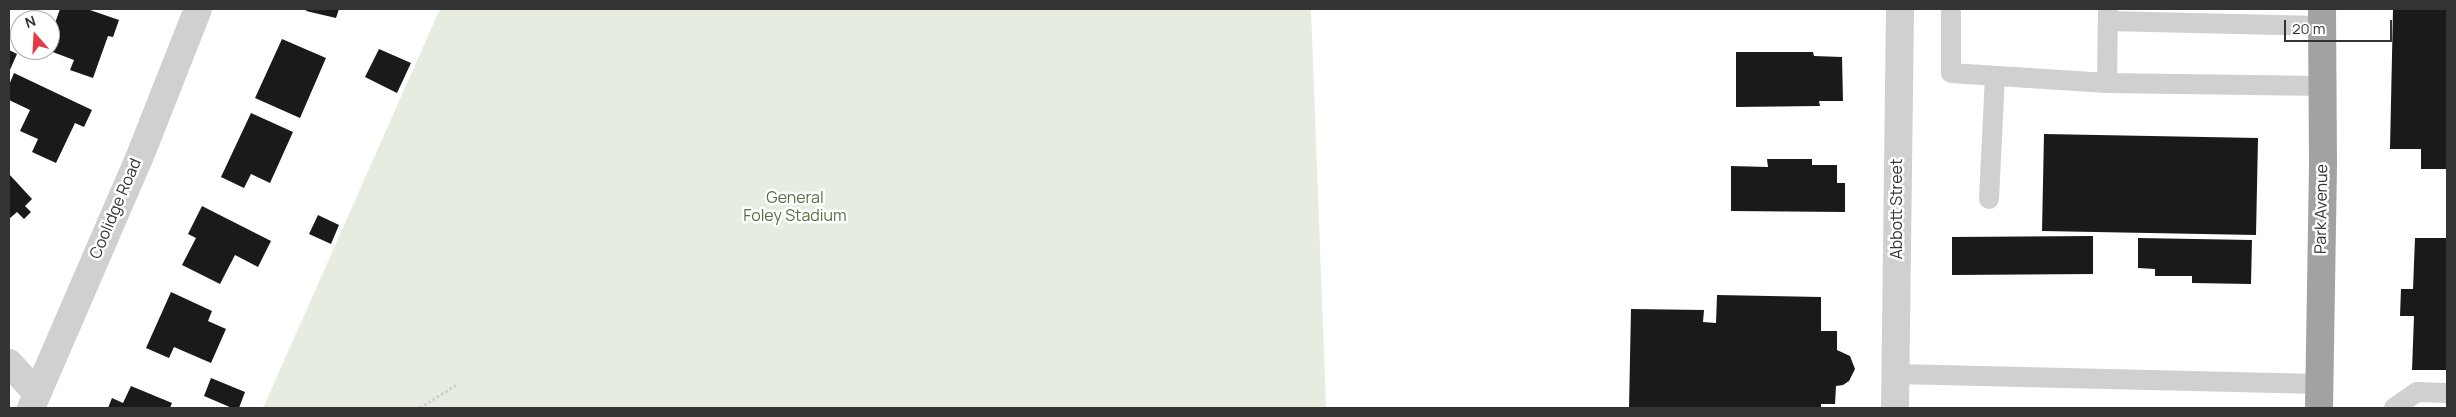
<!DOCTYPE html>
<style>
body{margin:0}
#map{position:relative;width:2456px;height:417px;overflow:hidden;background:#fff;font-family:Manrope,sans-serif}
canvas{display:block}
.frame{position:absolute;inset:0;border:10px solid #333;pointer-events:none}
.north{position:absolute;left:10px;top:10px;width:50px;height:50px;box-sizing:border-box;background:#fff;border:1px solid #adadad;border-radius:50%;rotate:341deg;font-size:14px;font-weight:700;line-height:20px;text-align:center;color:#333}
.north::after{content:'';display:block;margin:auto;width:18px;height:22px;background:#e63946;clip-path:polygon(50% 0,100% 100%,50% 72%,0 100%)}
.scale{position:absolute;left:2284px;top:20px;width:108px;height:22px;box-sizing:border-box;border:2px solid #333;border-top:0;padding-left:6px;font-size:15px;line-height:18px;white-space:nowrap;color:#333;-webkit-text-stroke:4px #fff;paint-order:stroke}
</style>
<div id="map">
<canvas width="2456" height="417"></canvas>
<div class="frame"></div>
<div class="north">N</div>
<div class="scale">20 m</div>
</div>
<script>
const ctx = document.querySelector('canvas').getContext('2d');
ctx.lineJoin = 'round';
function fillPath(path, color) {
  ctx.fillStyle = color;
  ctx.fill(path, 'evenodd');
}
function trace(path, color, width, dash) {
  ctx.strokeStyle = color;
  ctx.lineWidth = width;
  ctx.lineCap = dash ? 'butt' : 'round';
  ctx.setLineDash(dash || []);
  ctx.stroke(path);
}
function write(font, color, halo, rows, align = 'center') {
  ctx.font = font + ' Manrope,sans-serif';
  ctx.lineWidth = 5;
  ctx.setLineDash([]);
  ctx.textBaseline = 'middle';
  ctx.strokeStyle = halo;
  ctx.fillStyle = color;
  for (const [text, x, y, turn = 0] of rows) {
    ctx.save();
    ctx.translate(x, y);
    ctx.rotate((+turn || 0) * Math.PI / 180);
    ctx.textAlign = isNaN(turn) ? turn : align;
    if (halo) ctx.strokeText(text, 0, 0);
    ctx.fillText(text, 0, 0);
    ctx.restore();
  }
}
const green = new Path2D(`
 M440,9h871l15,399h-1063z`);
const building = new Path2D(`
 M60,9h27l32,11 -6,17 -5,-1 -15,42 -23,-8 4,-10 -24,-9v-14z
 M307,9h32l-3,9 -30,-7z
 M2393,9h54v160h-26v-20h-31z
 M282,39l44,19 -26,60 -45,-20z
 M379,49l32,14 -14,30 -32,-16z
 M9,50l8,4 -8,18z
 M1736,52h77l1,4 28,1 1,44h-24l1,5 -84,1z
 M14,73l78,37 -8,17 -9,-4 -19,40 -24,-11 6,-13 -18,-8 10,-21 -21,-10v-15z
 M251,113l42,19 -23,51 -19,-9 -7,14 -23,-11z
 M2044,134l214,4 -2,97 -214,-4z
 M1767,159h45v6h25v18h8v29l-114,-1v-45l37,1z
 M9,174l23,25 -7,7 6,6 -7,7 -7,-7 -8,7z
 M202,206l69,35 -13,26 -23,-12 -15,29 -38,-19 14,-27 -8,-4z
 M318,215l21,10 -8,19 -22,-10z
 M2093,236v38l-141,1v-38z
 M2138,238l114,2 -1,44 -59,-1v-7h-37v-7l-17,-1z
 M2415,238h32v132h-35l2,-54h-14l1,-27h12z
 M171,292l41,19 -4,10 18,8 -15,34 -37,-16 -5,11 -23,-10z
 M1717,295l104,2v34h16v19l13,6 5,13 -6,12 -6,4 -7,1 -1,18h-14v4h-192l2,-99 73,1 -1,12 13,1z
 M211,378l34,14 -6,16h-7l-28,-12z
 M131,386l41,17 -2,5h-62l4,-10 11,5z`);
const path = new Path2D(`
 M420,408l38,-24`);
const service = new Path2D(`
 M1951,9v64l156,10 1,-74
 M2108,21l214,5
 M2107,83l215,3
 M1989,199l6,-123
 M1896,374l422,10
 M2394,408l23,-16 30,1`);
const minor = new Path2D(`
 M9,363l28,30
 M31,408l109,-252 58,-147
 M1895,408l5,-399`);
const trunk = new Path2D(`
 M2319,408l4,-243 -1,-156`);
const parkNames = [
 ["General",795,199],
 ["Foley Stadium",795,217]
];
const streetNames = [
 ["Coolidge Road",116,209,-67],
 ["Abbott Street",1898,209,-90],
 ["Park Avenue",2322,209,-89]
];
fillPath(green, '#e6ecdf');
fillPath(building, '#1a1a1a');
trace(path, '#cdcdcd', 3, [2.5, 2.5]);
trace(service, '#d0d0d0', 20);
trace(minor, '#d0d0d0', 28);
trace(trunk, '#a2a2a2', 28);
write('16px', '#56703f', '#fff', parkNames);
write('16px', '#333', '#fff', streetNames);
</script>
